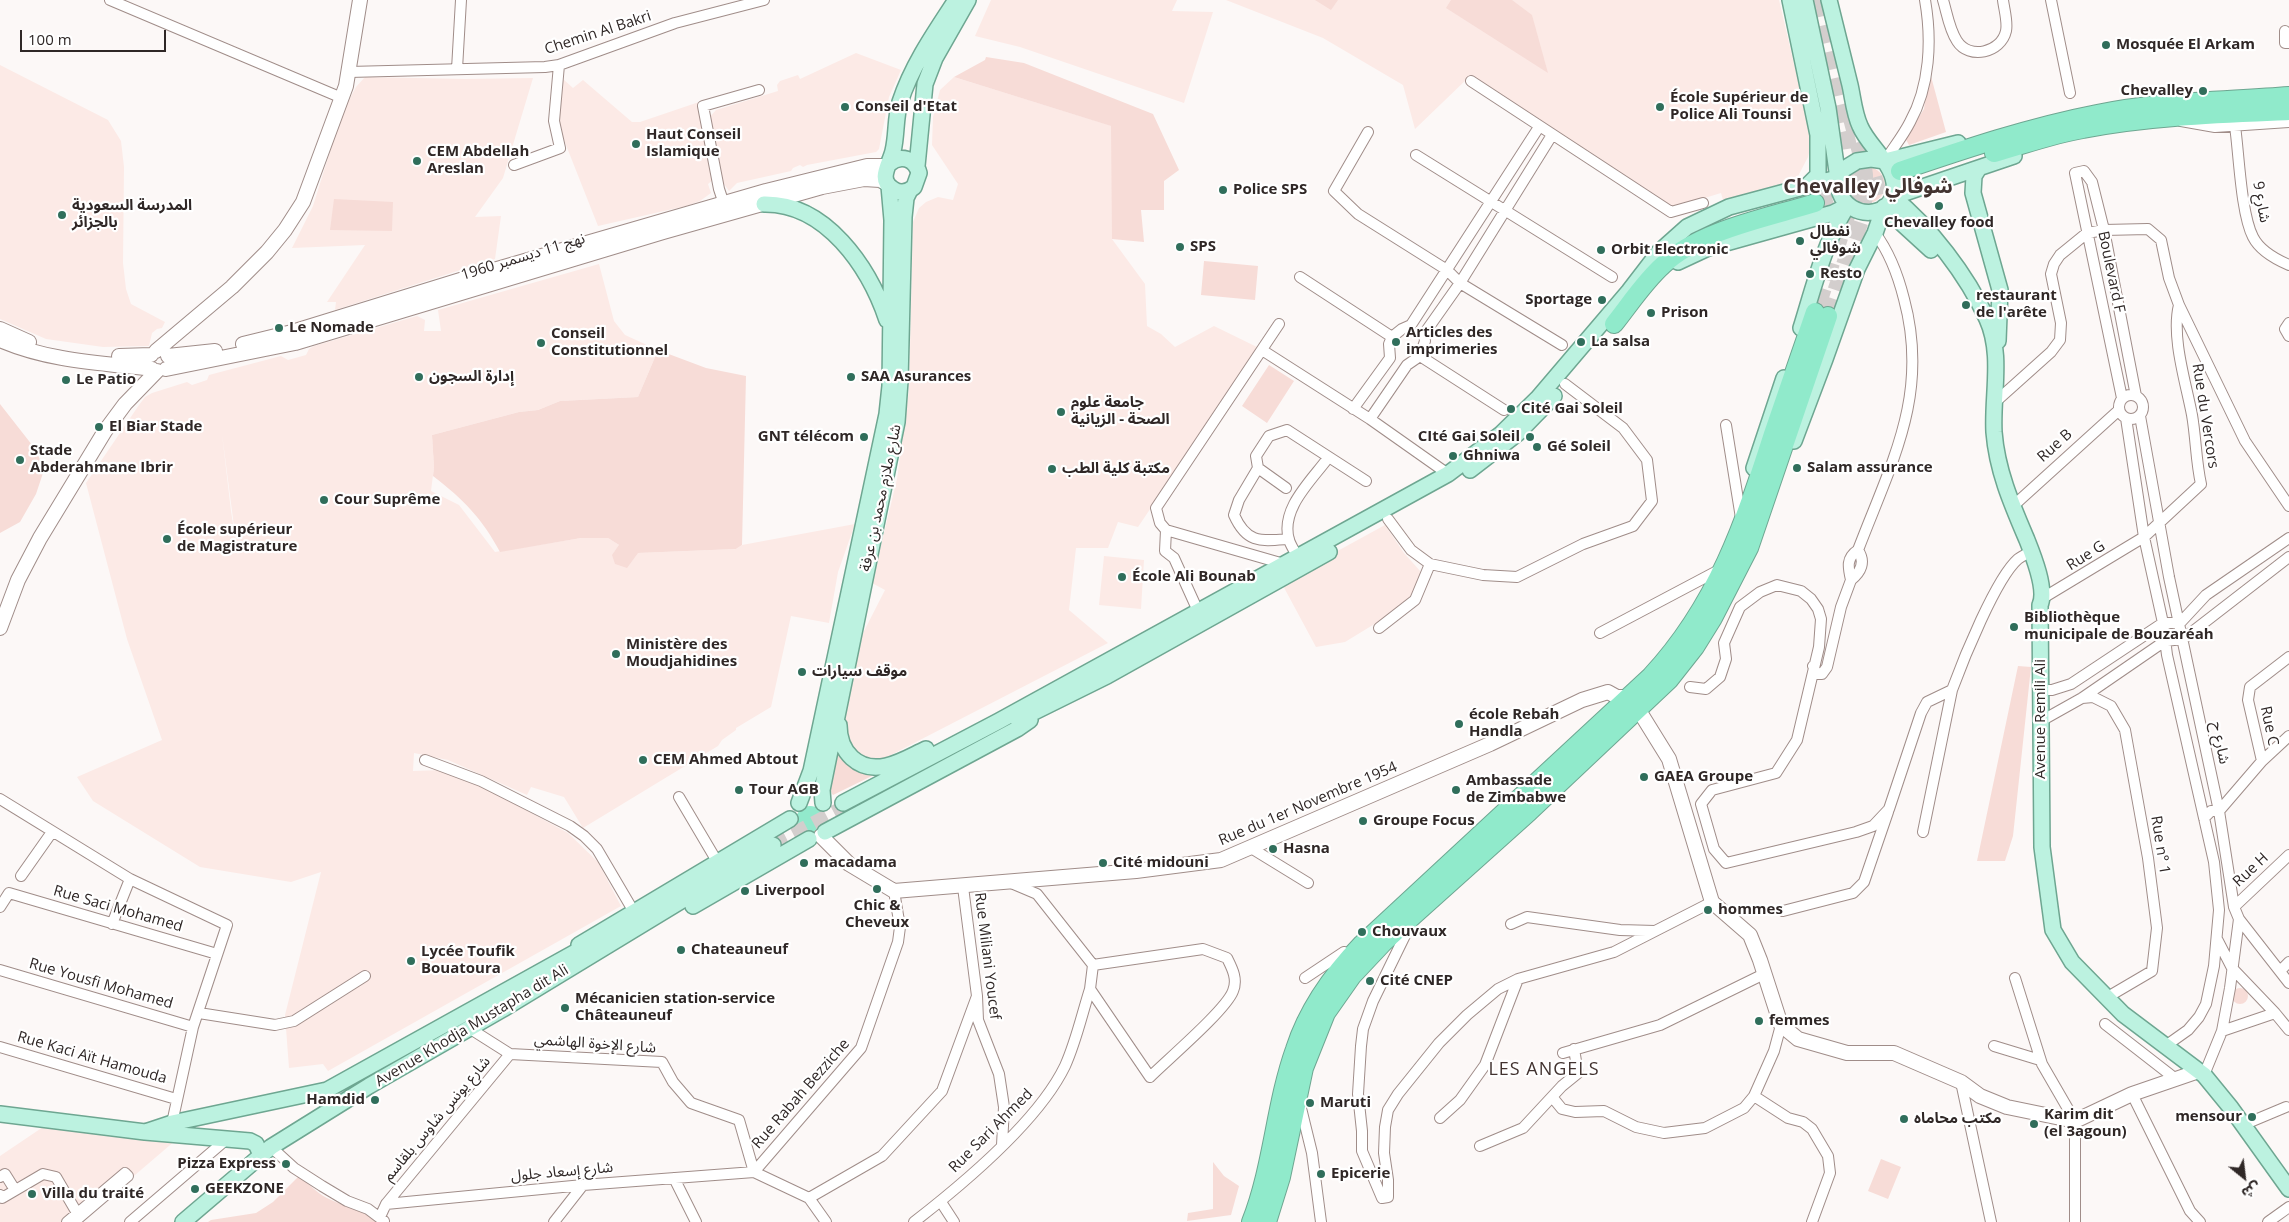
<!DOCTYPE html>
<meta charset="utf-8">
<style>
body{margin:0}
#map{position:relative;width:2289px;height:1222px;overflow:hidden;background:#fcf8f7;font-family:"Open Sans","Noto Sans Arabic",sans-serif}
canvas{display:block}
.north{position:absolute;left:2219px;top:1152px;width:50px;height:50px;-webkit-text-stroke:4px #fff;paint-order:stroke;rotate:151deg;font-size:14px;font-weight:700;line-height:20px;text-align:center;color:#2f2726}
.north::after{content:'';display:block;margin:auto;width:18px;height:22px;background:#2f2726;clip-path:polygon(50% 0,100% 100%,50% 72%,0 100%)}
.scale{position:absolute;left:20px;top:30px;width:146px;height:22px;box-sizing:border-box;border:2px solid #2f2726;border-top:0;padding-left:6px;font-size:15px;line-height:18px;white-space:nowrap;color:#2f2726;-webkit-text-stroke:4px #fff;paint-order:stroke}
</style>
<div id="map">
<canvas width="2289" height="1222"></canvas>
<div class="north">ش</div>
<div class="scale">100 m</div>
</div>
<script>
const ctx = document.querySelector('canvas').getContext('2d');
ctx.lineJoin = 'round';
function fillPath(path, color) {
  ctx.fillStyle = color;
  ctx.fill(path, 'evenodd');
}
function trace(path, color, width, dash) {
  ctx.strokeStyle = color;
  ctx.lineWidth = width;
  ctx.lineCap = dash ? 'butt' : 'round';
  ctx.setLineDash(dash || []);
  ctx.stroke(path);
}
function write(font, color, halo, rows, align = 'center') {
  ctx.font = font + ' "Open Sans","Noto Sans Arabic",sans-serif';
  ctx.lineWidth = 4.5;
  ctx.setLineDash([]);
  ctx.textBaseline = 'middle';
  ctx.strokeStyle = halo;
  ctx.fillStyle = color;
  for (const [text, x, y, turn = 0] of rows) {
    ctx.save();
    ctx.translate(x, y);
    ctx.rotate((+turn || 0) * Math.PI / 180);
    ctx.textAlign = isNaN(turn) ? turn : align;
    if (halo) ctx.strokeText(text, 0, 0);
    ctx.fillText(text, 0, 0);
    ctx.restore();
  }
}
const built = new Path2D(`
 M991,0h186l-5,11 41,1 -29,91 -164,-56 -45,-11z
 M1226,0h553l33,141 -4,16 -12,23 -73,20 -2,-7 -49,15 -203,-131 -54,52 -12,-44 -80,-47z
 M856,53l45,17 -12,27 -10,52 -3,3 -69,13 -4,2 -3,-2 -7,3 -2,3 -54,12 -8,8 -8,-11 -13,-61 8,-9 62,-19 -1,-6 3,-4 18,-6 2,4z
 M0,65l108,55 13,21 3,26 -1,96 3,26 5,15 34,18 -3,6 -5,1 -5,4 -3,13 -46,1 -57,-8 -46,-20z
 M365,77l100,2 68,-1 -30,100 -28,39 26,-1 -6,43 -160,51 1,-8h-9l38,-57 -73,3 21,-42 29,-93 14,-26z
 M954,77l158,49v113l33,45 2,42 14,8 14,13 39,-21 45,22 -121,179 -20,-5 -10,26h-32l-7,62 39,33 -223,115 -11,2 -7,-2 -14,-10 -5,-11 -4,-22 15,-74 26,-51 -13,-7 25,-104 12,-89 4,-168 6,-14 7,-6 12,-5 15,3 5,-16 -26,-39 1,-28 7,-27z
 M563,79l10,9 10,-8 49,42h8l59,-20 15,77 -6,5 3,9 -11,8 -14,5 -88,20 -36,-91 -4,-20z
 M599,264l15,57 11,14 33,15 -20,47 -78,4 -22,9 -19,2 -87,23 2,32 -3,24 28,14 36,47 86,-14 14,-1 13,1 11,7 18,8 99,-4 6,-4 113,-21 -17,48 -9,51 -38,-7 -20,91 -35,21v2l-14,10 -4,6 -135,82 -19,-31 -33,-10 -4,8 -79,-35 -34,-7 -1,18 29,-1 45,19 81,44 30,29 23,44 -293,165 -5,-7 -34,4 -4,-53 36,-143 -30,10 -91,-15 -107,-66 -16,-24 85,-37 -35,-101 -41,-156 53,-78 6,-8 7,-4 35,-11 5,3 15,-5 2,-5 72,-19 7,4 18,-5 3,-6 5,-3 103,-30 8,4 -1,11h17l-3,-21zM222,434l16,123 -7,-46z
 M1385,525l19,28 17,19 -9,25 -26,20 -41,25 -29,5 -35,-65z
 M1104,556l40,4 -3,49 -42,-4z
 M46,1125l130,15 -96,82h-80v-66z`);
const green = new Path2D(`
 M1315,0h23l-7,10z
 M1451,0h61l20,15 16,58 -102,-65z
 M986,57l38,6 129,51 26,56 -15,11v29h-23l3,32 -32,-3 -1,-113 -157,-49 31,-17z
 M1929,69l17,63 -37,13 -4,-7 19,-29z
 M1849 185a18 18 0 1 1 36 0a18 18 0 1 1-36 0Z
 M334,199l59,3 -1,29 -62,-1z
 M1204,261l54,5 -3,34 -54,-5z
 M658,350l48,18 40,8 -4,169 -6,4 -98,4 -11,15 -12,-4 -3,-9 7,-10 -11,-7h-27l-81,14c-18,-34 -37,-53 -67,-76l1,-9 -2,-32 87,-23 19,-2 22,-9 78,-4z
 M1269,365l25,16 -27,42 -25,-17z
 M0,404l36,46 8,20 -8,24 -16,28 -20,11z
 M2018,666l13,1 -18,169 -8,25h-28z
 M836,751c9,17 23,22 42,22l-45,22c-7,-9 1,-33 3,-44z
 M2232 996a8 8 0 1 1 16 0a8 8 0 1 1-16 0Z
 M1881,1159l20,8 -13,32 -20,-8z
 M1213,1162l11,14 15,10 -8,29 -44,6 1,-8 25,-4z
 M299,1176c9,7 18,17 28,22 17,9 36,11 50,24h-169l3,-2 45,-7 17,-11z`);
const water = new Path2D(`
 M796 820a14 14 0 1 1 28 0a14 14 0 1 1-28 0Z`);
const primaryTunnel = new Path2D(`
 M773,845l72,-38`);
const highwayTunnel = new Path2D(`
 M1813,0l34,142 5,34 -4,34 -33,102
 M1815,203l88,-24
 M1828,316l32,-96 4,-24v-21l-3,-23 -11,-41`);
const street = new Path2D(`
 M110,0l232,98
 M1943,0c4,13 6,29 14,41 12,19 44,12 49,-10 2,-9 -2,-22 -3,-31
 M2051,0l19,93
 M2285,31v12h4
 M457,69l4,-69
 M349,72l196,-5 14,-2 116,-42 89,-23
 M1471,81l200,131 32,-9
 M2181,121l34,6 74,-5
 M2235,126c4,28 6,88 18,111 7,14 22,22 36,28
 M1368,132l-34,59 24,23 89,56 13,13 102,62
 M1416,155l196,122
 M1885,161c8,-13 18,-25 25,-39 20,-36 22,-82 15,-122
 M514,165l46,-17 -6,-27 5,-56
 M724,204l-5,-15 -16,-83 56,-16
 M1300,277l92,60
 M2289,323l-4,6 4,7
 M1279,324l-123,184 4,15 6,7 118,34
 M1262,350l108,69 78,55
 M1420,356l84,54
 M2119 407a12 12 0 1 1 24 0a12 12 0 1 1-24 0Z
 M2122,398l-47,-225 9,-2 8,11 12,48 32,166
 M1993,404l58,-52 9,-12 1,-17 -10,-49 3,-10 6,-9 27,-22 17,-3 44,-1 13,11 8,38 10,27 66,136 44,65
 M1353,409l37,-51 -1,-14 3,-7 10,-8 9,-4 128,-198
 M2140,416l29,161 50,234 15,96 5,12 -9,69 -8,43 -18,44
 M2126,418l18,119 19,86 4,32 47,207 5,48 -5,56 -8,38 -7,13 -11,13 -24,17
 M1370,419l37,-54 13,-9 5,-15 -1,-7 36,-51 92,-148
 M1726,425l15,93
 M1258,468l-19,32 -5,15c13,29 27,26 55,24
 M1286,488l-28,-20 -2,-12 13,-20 18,-6 79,51
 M2012,507l107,-97
 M1388,519l23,31 19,14 53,11 34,2 66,-33 50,-18 19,-25 -5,-41 -24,-32 -58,-44
 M1166,530l-1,21 9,7 24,53
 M1858,550c33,-87 72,-155 46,-251 -6,-24 -14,-46 -29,-66
 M1858,550c8,12 3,22 -7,30 -3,-13 -5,-22 7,-30z
 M1298,557c-3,-5 -7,-11 -9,-17 -9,-31 22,-59 39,-82
 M2043,598l101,-61 57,-53c-5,-22 -5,-46 -9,-69 -6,-32 -21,-78 -13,-110
 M1379,628l36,-28 15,-36
 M1600,633l121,-64
 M1813,666l4,8h5l5,-7 14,-60 10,-27
 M1690,687l16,2 14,-12 6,-18 -2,-16 16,-36 20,-15 17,-7 24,6 10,8 7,10 3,10 -2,28 -22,93 -21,33 -64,17 -11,14 13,45 12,14 130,-31 17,-6 16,-17 32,-96 6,-11 25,-12c11,-30 44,-112 66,-131 4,-3 9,-5 13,-8
 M2040,690h12l19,-6 92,-61h17l26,-28 83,-57
 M2082,698l11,-1 18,9 14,24 23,128 9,70 -5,43 -46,27
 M2041,721l41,-23 83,-57 18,-2 106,-82
 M425,760l56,21 89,45 14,10 13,13 37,63
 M2262,761l-14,-61 2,-13 39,-30
 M679,797l39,66
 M0,799l130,80 97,46 -34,102 -21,96
 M2204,818l7,-7h8l43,-50 27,-25
 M1923,832l29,-142
 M1251,848l57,35
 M21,876l31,-44
 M1011,883l26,11 56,71 -3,24 60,88c17,-17 76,-67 83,-86 5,-12 -1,-23 -6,-33l-24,-9 -110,16
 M963,887l14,109 1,24 21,54 5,33 -2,38
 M0,907l9,-14 208,61
 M2234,907l55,-52
 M1783,911l70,-18 11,-11 24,-70
 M2239,919l50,64
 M1412,921l-39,80 -10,28 -2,17 -3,48 4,37v20l20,47 6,-1v-17l-4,-27 1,-26 3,-17 10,-16 41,-51 28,-28 31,-26 20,-10 96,-27 98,-50
 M112,924l18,-45
 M1511,924l16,-7 93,13 35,1
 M2217,939l15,29 43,45 14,17
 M0,970l193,57
 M2280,971l9,-9
 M1305,978l39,-26
 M2015,978l27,86 33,57v101
 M199,1013l76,12 19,-4 71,-45
 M2105,1024l72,56
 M469,1028l41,26 152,8 11,20 18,21 48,17 15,52
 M2222,1031l53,-18
 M1994,1046l46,14
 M0,1047l176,52
 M1563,1053l97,-28 104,-51
 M1961,1082l30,140
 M2132,1094l58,117 10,11
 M1754,1096l34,22 15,4 9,7 16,27 2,17 -18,49
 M1553,1098l9,11 13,3 29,-1 32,16 28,6 41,-5 39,-20 10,-12 20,-45 7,-26
 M1299,1100l13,53 9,69
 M1440,1118l20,-18 25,-35 33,-86
 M2243,1125l43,-18
 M1480,1146l43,-18 39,-42 16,-13 -4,-24
 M271,1147l23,21 28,18 25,15 21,8 16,12
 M754,1172l107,-124 37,-106 2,-15 -6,-36
 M0,1177l5,-3 10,16
 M674,1178l22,44
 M0,1195l2,3 41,-24 13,3 21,36
 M809,1198l73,-42 60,-65 35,-95
 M941,1202l13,20
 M386,1204l124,-150
 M380,1217l6,-13 197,-19 171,-13 55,26 17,24
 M67,1222l58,-49 3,3 -54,46
 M130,1222l98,-84
 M554,1222l29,-37
 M914,1222c49,-38 124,-100 151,-156 11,-24 17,-52 25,-77
 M2268,1222l21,-15`);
const secondary = new Path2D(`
 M0,329l29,13
 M0,340c48,21 100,23 152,29
 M243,344l49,-12 188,-58 286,-83 101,-25h20
 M156,351l76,-64 35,-35 18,-22 18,-28 43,-116 14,-86
 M119,356l32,-1
 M168,356l47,-5
 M166,369l129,-26 368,-111 159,-45 42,-8 16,1 8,4
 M0,628l18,-48 22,-42 65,-107 20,-27 32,-33
 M1638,709l31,50 43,143 38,33 10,25 21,65 17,14 49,14h47l67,29 19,14 27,11 68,14 57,-27 67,-23
 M821,836l28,28 45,27 242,-20 85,-11 269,-116 92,-44 26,-8 9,5h12`);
const primary = new Path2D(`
 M1790,0l28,135v40l-10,10
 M1805,0l23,108 12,85c10,27 50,25 54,-1 4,-26 -25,-44 -34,-66 -6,-13 -7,-28 -10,-41 -7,-28 -14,-57 -21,-85
 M889,164c11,-10 26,-6 30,9l-5,14c-6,5 -14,7 -21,2 -16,-9 -3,-25 0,-38 4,-16 2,-33 7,-49 12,-37 35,-70 56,-102
 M917,166l8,-82 10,-26 33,-58
 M1979,168l-5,8 -1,17 27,97 -2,51
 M1837,178l7,-9 13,-8 14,-2 14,2 73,-18
 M1893,197c37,30 74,78 94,122 16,35 5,76 7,113 3,39 18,73 33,108 6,15 20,50 13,65l2,242 11,83 19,32 51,52 81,61 27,33 58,81
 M1893,197l121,-41
 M764,204c62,-1 105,63 123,116
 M1884,207l47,43
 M1678,262l30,-14 125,-35 14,-7
 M1801,328c13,-42 23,-84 46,-122
 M1794,441l31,-82 32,-90 18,-36 9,-26
 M1754,468l30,-90
 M1470,470l48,-37 36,-37
 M1018,720l89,-44 222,-124
 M839,725c0,27 19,47 47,41 14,-3 27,-11 40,-17
 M799,803l12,-32 76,-357 3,-28 2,-166 -3,-34
 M823,803l-1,-13 75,-368 3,-41 4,-164 2,-19 4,-8
 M843,803l156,-82 449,-247 53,-40 36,-35 92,-108 30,-39 28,-25 42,-20 108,-29
 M825,832l192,-103 13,-9
 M693,906l116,-67
 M579,945l211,-126
 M0,1114l145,18 105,9 6,3 5,11
 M145,1132l27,-9 155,-33 263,-146
 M183,1222l88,-75 98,-61 134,-77 270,-164`);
const highway = new Path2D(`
 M1994,153c29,-8 59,-19 89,-24 68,-13 137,-15 206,-18
 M1900,171c65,-22 130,-44 197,-57 62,-13 128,-13 192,-18
 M1614,324c16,-20 30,-42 49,-59 37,-35 104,-47 152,-62
 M1251,1222c22,-56 24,-117 44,-173 13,-40 38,-75 67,-105l289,-268c66,-71 93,-152 122,-242 14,-41 28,-81 42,-122
 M1267,1222l14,-45 23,-109 22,-55 26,-37 32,-34 145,-130 140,-132 26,-33 18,-29 36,-70 79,-232`);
const markers = [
 [2106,45,5,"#306e5b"],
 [2203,91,5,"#306e5b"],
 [845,107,5,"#306e5b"],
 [1660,107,5,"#306e5b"],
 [636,144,5,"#306e5b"],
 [417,161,5,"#306e5b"],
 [1223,190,5,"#306e5b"],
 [1939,206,5,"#306e5b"],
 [62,215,5,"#306e5b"],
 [1800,241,5,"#306e5b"],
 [1180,247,5,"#306e5b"],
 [1601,250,5,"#306e5b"],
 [1810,274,5,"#306e5b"],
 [1602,300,5,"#306e5b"],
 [1966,305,5,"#306e5b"],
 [1651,313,5,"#306e5b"],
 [279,328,5,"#306e5b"],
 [1396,342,5,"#306e5b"],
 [1581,342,5,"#306e5b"],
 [541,343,5,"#306e5b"],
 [419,377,5,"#306e5b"],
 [851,377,5,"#306e5b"],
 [66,380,5,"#306e5b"],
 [1511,409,5,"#306e5b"],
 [1061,412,5,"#306e5b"],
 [99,427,5,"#306e5b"],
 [864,437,5,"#306e5b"],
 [1530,437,5,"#306e5b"],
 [1537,447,5,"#306e5b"],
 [1453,456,5,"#306e5b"],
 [20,460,5,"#306e5b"],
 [1797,468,5,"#306e5b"],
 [1052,469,5,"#306e5b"],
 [324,500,5,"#306e5b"],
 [167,539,5,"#306e5b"],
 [1122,577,5,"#306e5b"],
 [2014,627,5,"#306e5b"],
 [616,654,5,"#306e5b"],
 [802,672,5,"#306e5b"],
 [1459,724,5,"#306e5b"],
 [643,760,5,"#306e5b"],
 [1644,777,5,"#306e5b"],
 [739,790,5,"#306e5b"],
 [1456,790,5,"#306e5b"],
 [1363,821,5,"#306e5b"],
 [1273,849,5,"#306e5b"],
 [804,863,5,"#306e5b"],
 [1103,863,5,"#306e5b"],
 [877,889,5,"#306e5b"],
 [745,891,5,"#306e5b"],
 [1708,910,5,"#306e5b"],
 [1362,932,5,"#306e5b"],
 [681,950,5,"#306e5b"],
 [411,961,5,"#306e5b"],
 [1370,981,5,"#306e5b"],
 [565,1008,5,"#306e5b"],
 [1759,1021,5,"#306e5b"],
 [375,1100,5,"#306e5b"],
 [1310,1103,5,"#306e5b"],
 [2252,1117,5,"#306e5b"],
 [1904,1119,5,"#306e5b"],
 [2034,1124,5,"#306e5b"],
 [286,1164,5,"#306e5b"],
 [1321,1174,5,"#306e5b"],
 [195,1189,5,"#306e5b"],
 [32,1194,5,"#306e5b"]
];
const streetNames = [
 ["Chemin Al Bakri",598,33,-18],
 ["شارع 9",2261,202,80],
 ["نهج 11 ديسمبر 1960",523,257,-17],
 ["Boulevard F",2111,272,78],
 ["Rue du Vercors",2205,416,81],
 ["Rue B",2055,446,-42],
 ["شارع ملازم محمد بن عرفة",881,498,-78],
 ["Rue G",2086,556,-32],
 ["Avenue Remili Ali",2041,719,-90],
 ["Rue C",2269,726,78],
 ["شارع ح",2220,743,79],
 ["Rue du 1er Novembre 1954",1308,804,-23],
 ["Rue n° 1",2160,845,81],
 ["Rue H",2251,870,-43],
 ["Rue Saci Mohamed",118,909,16],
 ["Rue Miliani Youcef",987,956,83],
 ["Rue Yousfi Mohamed",101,984,16],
 ["Avenue Khodja Mustapha dit Ali",472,1026,-31],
 ["شارع الإخوة الهاشمي",595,1044,4],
 ["Rue Kaci Aït Hamouda",92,1058,16],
 ["Rue Rabah Bezziche",801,1094,-49],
 ["شارع يونس شاوس بلقاسم",437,1119,-50],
 ["Rue Sari Ahmed",991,1131,-45],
 ["شارع إسعاد جلول",562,1172,-5]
];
const poiNames = [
 ["Mosquée El Arkam",2116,45],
 ["Chevalley",2193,91,"right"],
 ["École Supérieur de",1670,98],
 ["Police Ali Tounsi",1670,115],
 ["Conseil d'Etat",855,107],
 ["Haut Conseil",646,135],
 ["Islamique",646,152],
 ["CEM Abdellah",427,152],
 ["Areslan",427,169],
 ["Police SPS",1233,190],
 ["المدرسة السعودية",72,206],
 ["بالجزائر",72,223],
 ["Chevalley food",1939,223,"center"],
 ["نفطال",1810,232],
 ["شوفالي",1810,249],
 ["SPS",1190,247],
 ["Orbit Electronic",1611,250],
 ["Resto",1820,274],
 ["restaurant",1976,296],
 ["de l'arête",1976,313],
 ["Sportage",1592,300,"right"],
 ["Prison",1661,313],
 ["Le Nomade",289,328],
 ["Articles des",1406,333],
 ["imprimeries",1406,350],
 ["Conseil",551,334],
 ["Constitutionnel",551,351],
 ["La salsa",1591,342],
 ["إدارة السجون",429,377],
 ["SAA Asurances",861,377],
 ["Le Patio",76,380],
 ["جامعة علوم",1071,403],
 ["الصحة - الزيانية",1071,420],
 ["Cité Gai Soleil",1521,409],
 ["El Biar Stade",109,427],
 ["GNT télécom",854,437,"right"],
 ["CIté Gai Soleil",1520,437,"right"],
 ["Gé Soleil",1547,447],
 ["Stade",30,451],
 ["Abderahmane Ibrir",30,468],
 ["Ghniwa",1463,456],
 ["Salam assurance",1807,468],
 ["مكتبة كلية الطب",1062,469],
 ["Cour Suprême",334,500],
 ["École supérieur",177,530],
 ["de Magistrature",177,547],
 ["École Ali Bounab",1132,577],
 ["Bibliothèque",2024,618],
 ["municipale de Bouzaréah",2024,635],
 ["Ministère des",626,645],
 ["Moudjahidines",626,662],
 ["موقف سيارات",812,672],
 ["école Rebah",1469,715],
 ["Handla",1469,732],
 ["CEM Ahmed Abtout",653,760],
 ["GAEA Groupe",1654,777],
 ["Ambassade",1466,781],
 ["de Zimbabwe",1466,798],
 ["Tour AGB",749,790],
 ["Groupe Focus",1373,821],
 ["Hasna",1283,849],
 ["macadama",814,863],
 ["Cité midouni",1113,863],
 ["Liverpool",755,891],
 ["Chic &",877,906,"center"],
 ["Cheveux",877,923,"center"],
 ["hommes",1718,910],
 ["Chouvaux",1372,932],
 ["Chateauneuf",691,950],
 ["Lycée Toufik",421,952],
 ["Bouatoura",421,969],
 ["Cité CNEP",1380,981],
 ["Mécanicien station-service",575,999],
 ["Châteauneuf",575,1016],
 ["femmes",1769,1021],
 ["Hamdid",365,1100,"right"],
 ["Maruti",1320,1103],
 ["Karim dit",2044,1115],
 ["(el 3agoun)",2044,1132],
 ["mensour",2242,1117,"right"],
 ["مكتب محاماه",1914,1119],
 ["Pizza Express",276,1164,"right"],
 ["Epicerie",1331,1174],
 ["GEEKZONE",205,1189],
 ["Villa du traité",42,1194]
];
const quarterNames = [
 ["LES ANGELS",1544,1070]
];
const districtNames = [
 ["Chevalley شوفالي",1868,187]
];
fillPath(built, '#fceae6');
fillPath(green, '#f7dcd7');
fillPath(water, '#92e9cc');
trace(primaryTunnel, '#d3cecd', 15, [15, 8]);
trace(highwayTunnel, '#d3cecd', 18, [18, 9]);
trace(street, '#a08d89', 12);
trace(secondary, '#a08d89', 16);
trace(primary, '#6ea691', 18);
trace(highway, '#6ea691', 20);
trace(street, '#fff', 10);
trace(secondary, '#fff', 14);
trace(primary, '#bcf2e0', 15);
trace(highway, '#90eacb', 18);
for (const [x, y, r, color] of markers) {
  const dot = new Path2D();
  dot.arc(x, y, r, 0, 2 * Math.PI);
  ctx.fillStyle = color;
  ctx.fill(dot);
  trace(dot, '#fff', 2);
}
write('15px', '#2f2726', '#fff', streetNames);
write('bold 15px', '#2f2726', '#fff', poiNames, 'left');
ctx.letterSpacing = '1px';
write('18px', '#423330', '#fff', quarterNames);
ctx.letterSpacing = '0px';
write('bold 20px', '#423330', '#fff', districtNames);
</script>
